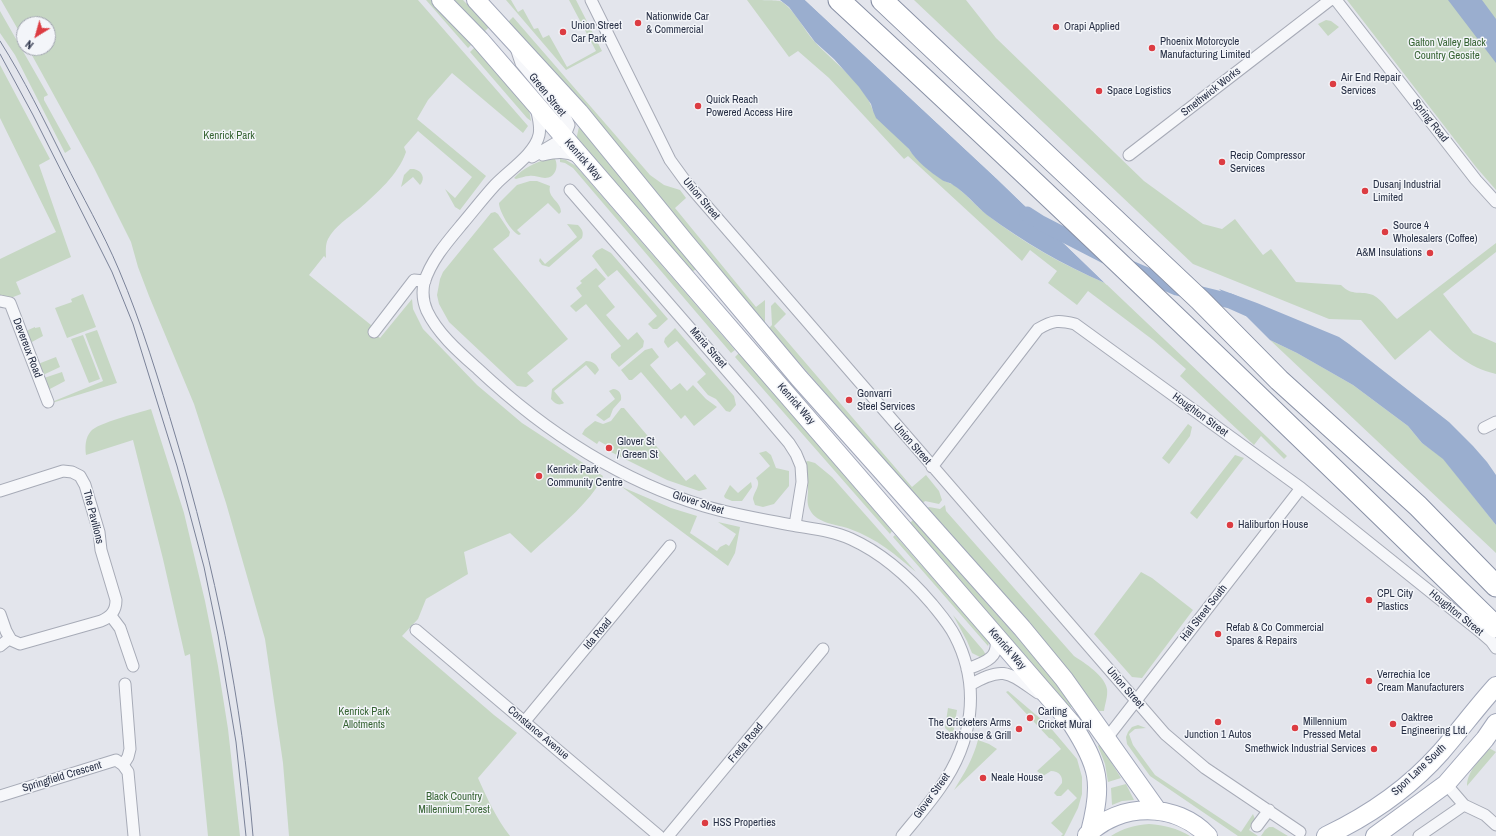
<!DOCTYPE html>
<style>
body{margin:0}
#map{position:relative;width:1496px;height:836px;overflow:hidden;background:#e3e5ec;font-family:"Archivo Narrow",sans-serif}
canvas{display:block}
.north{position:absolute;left:16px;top:16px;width:40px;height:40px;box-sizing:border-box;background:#f3f5f9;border:1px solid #a2a6b1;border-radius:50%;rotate:217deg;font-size:11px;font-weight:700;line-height:16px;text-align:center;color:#283046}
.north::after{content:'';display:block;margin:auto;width:14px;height:18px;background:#dc3c42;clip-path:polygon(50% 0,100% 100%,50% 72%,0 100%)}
</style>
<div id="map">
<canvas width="1496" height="836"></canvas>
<div class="north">N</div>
</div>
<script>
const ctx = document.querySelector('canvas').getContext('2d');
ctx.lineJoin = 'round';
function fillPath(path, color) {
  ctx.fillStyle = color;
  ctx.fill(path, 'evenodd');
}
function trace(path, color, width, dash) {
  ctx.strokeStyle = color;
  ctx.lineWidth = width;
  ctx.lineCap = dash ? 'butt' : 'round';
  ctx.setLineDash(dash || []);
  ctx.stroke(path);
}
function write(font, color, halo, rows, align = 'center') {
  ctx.font = font + ' "Archivo Narrow",sans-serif';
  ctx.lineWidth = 3;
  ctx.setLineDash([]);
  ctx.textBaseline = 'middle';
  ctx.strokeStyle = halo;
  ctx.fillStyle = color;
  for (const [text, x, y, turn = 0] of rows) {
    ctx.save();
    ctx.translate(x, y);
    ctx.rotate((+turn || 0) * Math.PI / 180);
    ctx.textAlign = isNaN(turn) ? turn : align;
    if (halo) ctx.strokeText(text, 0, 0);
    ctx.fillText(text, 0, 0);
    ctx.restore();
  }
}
const green = new Path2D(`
 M1,0h417l110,126 -5,7 -71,-60 -24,27 -11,19 69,57 -26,34 -5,-3 -10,-18 10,9 17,-21 -54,-46 -14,16 2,5c-8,23 -29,41 -47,57 -11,9 -24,17 -31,30 -3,6 -2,13 -2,19l-2,-2 -15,19 62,50 3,7 6,6 32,-39 1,10 10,20 54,56 45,38 81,53c-11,26 -51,57 -72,77l-21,-20 -46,19 4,22 -42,25 -8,20 -16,17 92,79 23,18 -39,45c9,20 18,40 32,58h-221l-6,-73 -18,-124 -39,-136 -32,-99 -45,-108 -11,-29 -7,-25 -37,-74 -66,-120h20v-24h-24v16z
 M426,0h7l40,43 -5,5z
 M454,0h9l26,27 -5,5z
 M506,0h5l7,12 5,-3 11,20 4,-1 5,10 6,-3 18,32 29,-16 -27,-51h7l26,51 -36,19z
 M747,0c7,0 28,0 33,1 13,6 24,29 34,40 17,19 52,44 59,70l36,38c5,8 25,26 34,31 3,2 7,3 11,5 11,8 21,20 32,29 36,28 77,51 119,69l182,173 -3,3 -23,-23 -7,9 -74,-69 6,-7 -33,-29 -65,-49 -11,14 -29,-22 9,-12 -27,-21 -8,11 -114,-105 -4,3 -75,-81 -31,-27 -9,6z
 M914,0h52l30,38 148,143 59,43 19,5 13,-10 28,36 8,-6 25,33 45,3c12,12 19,5 32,10 10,5 16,17 24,24l99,-76v9l-53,42 30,39 23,10v31c-29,-7 -45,-23 -66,-44l-35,30 -34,-40 -32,-1 -136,-55z
 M1347,0h149v190l-20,-23z
 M0,11l48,84 -4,2v3l27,49 -6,4 -50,-98 -15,-22z
 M513,17l137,158 14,10 16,5 6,8 -11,10 81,99 9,-7v23l-161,-193 -96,-108z
 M1326,20l5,1 8,6 -11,9 -10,-12z
 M476,46l53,63 2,12 -4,-3 -57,-66z
 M0,65l50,94 -11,6 32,92 -55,25 5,12 -13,5 -8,-1v-39l56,-27 -56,-114z
 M579,127l117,142 -4,3 -116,-132z
 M548,159h7c4,8 0,19 -10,19 -5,0 -11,-3 -16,-2 -4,0 -9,2 -13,3l-2,-1c9,-10 22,-16 34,-19z
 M560,159l6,1 10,6 159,184 -4,3 -158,-185 -8,-5 -5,-1z
 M410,169h4c8,2 12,9 6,16l-7,-8 -12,10 3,-12z
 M530,181h7l13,5c-3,12 11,15 11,26l-2,2 -11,-11 -31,27 4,4 -2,1c-8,-3 -20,-24 -20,-32l18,-18z
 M495,212l3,2 12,18 -1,4 -16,13 75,90 -41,34 7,8 -8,6 -9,-1 -68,-64 -10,-18 -2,-9 3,-16 3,-7 48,-59z
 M567,224l11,1c4,4 6,7 4,13l-33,29 -7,-2 -3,-4 1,-3 5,6 32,-27z
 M602,248l9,5 57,66 -11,10h-4l-5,-5 9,-8 -40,-46 -9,7 -16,-21 4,-5z
 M596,268l10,11 -8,7 17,21 -9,8 22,25 9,-8 7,9 -1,6 -24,20 -8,-9v-4l10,-8 -35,-42 -10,8 -6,-6 12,-10 -6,-8 6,-5 -2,-2z
 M83,294l13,33 -29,11 -12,-30 17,-6 -1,-3z
 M775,302l11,12 -12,12 138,161 14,-12 13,16 3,9 -3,4 -14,-3 -3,3 -153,-176 3,-3 -1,-19z
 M35,327v1l5,-1 3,9 -13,7 -4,-12z
 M675,328l59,68 2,9 -6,7 -4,-1 -10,-12 -8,-4 -11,-13 9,-8 -29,-33 -9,7 -4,-6 1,-4z
 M97,330l20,53 -75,23 61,-25 -18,-47z
 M83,335l17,44 -11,4 -18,-44z
 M1270,340l27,13 56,32 55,41 14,17 21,15 53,67v28z
 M652,348l7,9 -9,8 21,25 9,-7 7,8 6,-6 13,14 11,8 -23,19 -9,-11 -4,4 -40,-47 -9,8h-3l-8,-10 24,-20z
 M739,353l153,178 -2,3 -155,-177z
 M56,357l4,10 -17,8 -5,-11z
 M586,361c6,0 11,3 13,9l-4,5 -9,-10 -32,26 10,12c-5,3 -9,1 -13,-4l1,-10z
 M62,372l3,9 -17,9 -4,-12z
 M613,389c6,0 9,5 8,11l-8,9 -3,8 -6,4 -8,-6 19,-16 -6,-8z
 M621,408h3l62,73 9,-7 12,15 -8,2 -32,-11 -56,-28 2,-3 -14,-8 -2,3 -15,-10 3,-5 10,-8 8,3 8,-3z
 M151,409l33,104 21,88 13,65 10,63 12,107h-32l-18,-182 -5,2 -22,-97 -30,-119 -47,15c-1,-8 -1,-17 5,-24 7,-8 47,-18 60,-22z
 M1188,424l4,3 -2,9 -21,28 -7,-6z
 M766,451l5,4 5,13 13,3v15l-15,18 -11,3 -8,-2 -2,-6c1,-8 9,-14 3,-21l14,-12 -11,-13z
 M1235,455l9,3 -47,61 -7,-6z
 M808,461l7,2 17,14 84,95c-20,-17 -40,-34 -66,-43 -13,-5 -33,-5 -40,-19 -4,-7 -2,-13 -2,-21 0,-9 -2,-18 -3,-27z
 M751,482l1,5 -10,14h-10l-7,-3 -1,-2 6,-11 8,8z
 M622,487l49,21 26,8 -7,17 27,18 3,-4 6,-3 3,2 7,-12 -18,-12 22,5 -5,26 -7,13z
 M945,505l1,6 128,145c11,7 31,20 33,33 1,7 -2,15 -3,22h-5l-58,-74 -115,-128 3,-2 11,2z
 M913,520l134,151 27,34 -5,3 -55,-65 -105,-119z
 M895,535l92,105 2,3 -1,3 -95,-109z
 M1141,572l11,6 41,32 -51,68 -10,-1 -38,-43z
 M953,615l30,35 3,5 -6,2 -8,-4 -5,-12z
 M1008,691l41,35 28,33 5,18v17l-4,14 -14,28h-3l2,-2 -12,-11 26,-25 -9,-9 -7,7h-4l-3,-3 8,-10c1,-7 -3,-12 -11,-12l-8,5 -6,-5 24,-22 -9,-10 -3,-1 -43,-46z
 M948,708l9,2 -4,25 -8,-7z
 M1138,725l8,3 -11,1 -6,5 4,11 22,30 86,57 12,-18 2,5 -6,11 9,6h-20l-88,-60 -23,-32 -1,-7 2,-5 4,-5z
 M978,740l11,4 8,5 -43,41c10,-16 19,-31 24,-50z
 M1100,744l21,34 -13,4 -3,-18 -7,-18z
 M1489,748l7,4 -29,34c0,-15 14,-27 22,-38z
 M1126,784l8,16 -12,1 -10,4 -1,-17z
 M1149,824c15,1 28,4 41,12h-79c12,-8 24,-11 38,-12z
 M1269,827h4l15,9h-27l4,-6z`);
const water = new Path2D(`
 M780,0h25l191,178 109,105c-42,-18 -81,-41 -118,-68 -11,-9 -22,-23 -34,-30 -3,-3 -8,-3 -11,-5 -12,-8 -26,-19 -33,-31l-33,-31 -3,-7 -2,-7 -12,-17 -25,-28 -19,-17 -26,-35z
 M1448,0h34l14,19v44z
 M1219,289l38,14 82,34 10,7 100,78 24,24 14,16 9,13v50l-53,-66 -21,-16 -14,-17 -55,-41 -56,-32 -27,-13z`);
const pier = new Path2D(`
 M805,0h3l189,176 110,106v3l-111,-107z`);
const canal = new Path2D(`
 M1027,214l14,9 64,33
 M1128,267l49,21 53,13 18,8`);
const minor = new Path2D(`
 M591,0l79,160 16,22 479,552 40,34 95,64
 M1336,0l140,180 20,22
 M516,48l5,15 44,53 4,9 -5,13 -32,19
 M536,108c2,8 5,18 3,27 -4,19 -31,36 -44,50 -11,12 -21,25 -32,38 -15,18 -32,37 -39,60 -2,10 -1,19 3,28 11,23 32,41 51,58 65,61 141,111 226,137 30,9 62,14 93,20 18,3 37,5 54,13 33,15 58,38 81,65 8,10 17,20 23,32 26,50 18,106 -15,152 -11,16 -25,32 -38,48
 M543,155c13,-3 23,-4 35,2
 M1129,155l201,-155
 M570,190l185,213 34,40 7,11 5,12 1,16 -7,43
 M0,301l10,2 38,99
 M374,332l40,-52 11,1
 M1484,428l12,-6
 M932,467l106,-138c15,-9 21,-9 37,-5l226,164 182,146 8,7 5,7
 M0,491l63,-20 9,1 8,4 5,9 14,47 2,18 15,50c0,11 -5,17 -15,21l-81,23 -9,-4 -5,-9 -6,-17
 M111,616l9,12 13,38
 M416,630l243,206
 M0,646l10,-8
 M967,669c17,-6 36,-12 27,-34
 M970,685c34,-20 39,-12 68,8
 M525,721l145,-175
 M1107,738l194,-250
 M123,765l5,-8 2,-8 -5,-65
 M1446,784l18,21 21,10 11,10
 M0,796l116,-36 7,5 5,7 6,64
 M1257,826l12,-16
 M668,836l155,-187
 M1419,836l45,-31`);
const primary = new Path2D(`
 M441,0l39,40 592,684c27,42 31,59 18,108
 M476,0l103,112 106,130 114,136 223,250 42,51 93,131
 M1087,835c33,-33 89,-33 121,1
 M1326,836c42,-20 84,-49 115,-84 19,-22 36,-45 55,-66
 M1375,836l71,-52 39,-45 11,-16`);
const motorway = new Path2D(`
 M839,0c222,205 440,415 657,627
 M882,0l318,300 79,80 139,126 78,80`);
const tram = new Path2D(`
 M0,41c24,38 44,79 64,119 18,36 39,72 55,110 23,54 40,111 57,168 39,130 66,263 77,398
 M0,54l33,61 68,135 11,22 21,52 44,142 27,101 14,68 18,107 10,94`);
const markers = [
 [638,23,4,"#dc3c42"],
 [1056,27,4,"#dc3c42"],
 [563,32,4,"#dc3c42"],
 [1152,48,4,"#dc3c42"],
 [1333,84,4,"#dc3c42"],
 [1099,91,4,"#dc3c42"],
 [698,106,4,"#dc3c42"],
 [1222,162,4,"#dc3c42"],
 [1365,191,4,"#dc3c42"],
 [1385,232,4,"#dc3c42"],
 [1430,253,4,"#dc3c42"],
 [849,400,4,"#dc3c42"],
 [609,448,4,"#dc3c42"],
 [539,476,4,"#dc3c42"],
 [1230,525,4,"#dc3c42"],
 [1369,600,4,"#dc3c42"],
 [1218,634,4,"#dc3c42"],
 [1369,681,4,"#dc3c42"],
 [1030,718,4,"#dc3c42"],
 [1218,722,4,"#dc3c42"],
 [1393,724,4,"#dc3c42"],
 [1295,728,4,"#dc3c42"],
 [1019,729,4,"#dc3c42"],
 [1374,749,4,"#dc3c42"],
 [983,778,4,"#dc3c42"],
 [705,823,4,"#dc3c42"]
];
const poiNames = [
 ["Nationwide Car",646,17],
 ["& Commercial",646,30],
 ["Union Street",571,26],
 ["Car Park",571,39],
 ["Orapi Applied",1064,27],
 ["Phoenix Motorcycle",1160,42],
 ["Manufacturing Limited",1160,55],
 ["Air End Repair",1341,78],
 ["Services",1341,91],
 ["Space Logistics",1107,91],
 ["Quick Reach",706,100],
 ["Powered Access Hire",706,113],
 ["Recip Compressor",1230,156],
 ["Services",1230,169],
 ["Dusanj Industrial",1373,185],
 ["Limited",1373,198],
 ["Source 4",1393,226],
 ["Wholesalers (Coffee)",1393,239],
 ["A&M Insulations",1422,253,"right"],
 ["Gonvarri",857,394],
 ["Steel Services",857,407],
 ["Glover St",617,442],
 ["/ Green St",617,455],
 ["Kenrick Park",547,470],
 ["Community Centre",547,483],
 ["Haliburton House",1238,525],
 ["CPL City",1377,594],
 ["Plastics",1377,607],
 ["Refab & Co Commercial",1226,628],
 ["Spares & Repairs",1226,641],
 ["Verrechia Ice",1377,675],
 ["Cream Manufacturers",1377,688],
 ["Carling",1038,712],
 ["Cricket Mural",1038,725],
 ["Oaktree",1401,718],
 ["Engineering Ltd.",1401,731],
 ["Millennium",1303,722],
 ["Pressed Metal",1303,735],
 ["The Cricketers Arms",1011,723,"right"],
 ["Steakhouse & Grill",1011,736,"right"],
 ["Junction 1 Autos",1218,735,"center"],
 ["Smethwick Industrial Services",1366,749,"right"],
 ["Neale House",991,778],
 ["HSS Properties",713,823]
];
const parkNames = [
 ["Galton Valley Black",1447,43],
 ["Country Geosite",1447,56],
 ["Kenrick Park",229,136],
 ["Kenrick Park",364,712],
 ["Allotments",364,725],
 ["Black Country",454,797],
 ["Millennium Forest",454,810]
];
const streetNames = [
 ["Smethwick Works",1211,92,-38],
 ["Green Street",547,95,51],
 ["Spring Road",1430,121,52],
 ["Kenrick Way",583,160,49],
 ["Union Street",701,199,50],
 ["Devereux Road",27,348,69],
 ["Maria Street",708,348,49],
 ["Kenrick Way",796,404,49],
 ["Houghton Street",1200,415,36],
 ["Union Street",912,444,49],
 ["Glover Street",698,503,18],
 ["The Pavilions",93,517,76],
 ["Hall Street South",1204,613,-52],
 ["Houghton Street",1456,613,39],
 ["Ida Road",598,634,-50],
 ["Kenrick Way",1007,649,49],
 ["Union Street",1125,688,49],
 ["Constance Avenue",538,733,40],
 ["Freda Road",746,743,-50],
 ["Spon Lane South",1419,770,-43],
 ["Springfield Crescent",62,777,-17],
 ["Glover Street",932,796,-54]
];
fillPath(green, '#c6d7c3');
fillPath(water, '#9aaecf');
fillPath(pier, '#e3e5ec');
trace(canal, '#9aaecf', 15);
trace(minor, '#a7abb7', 13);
trace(primary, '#a1a7b9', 20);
trace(motorway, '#8890a5', 23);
trace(minor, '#f6f7fa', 11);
trace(primary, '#fff', 18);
trace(motorway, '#fff', 21);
trace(tram, '#7a8298', 1);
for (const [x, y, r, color] of markers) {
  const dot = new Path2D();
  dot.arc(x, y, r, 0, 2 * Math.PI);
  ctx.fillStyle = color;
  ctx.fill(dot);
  trace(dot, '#f3f5f9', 1.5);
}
write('11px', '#283046', '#f3f5f9', poiNames, 'left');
write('11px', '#376434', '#f3f5f9', parkNames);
write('11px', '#283046', '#f3f5f9', streetNames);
</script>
